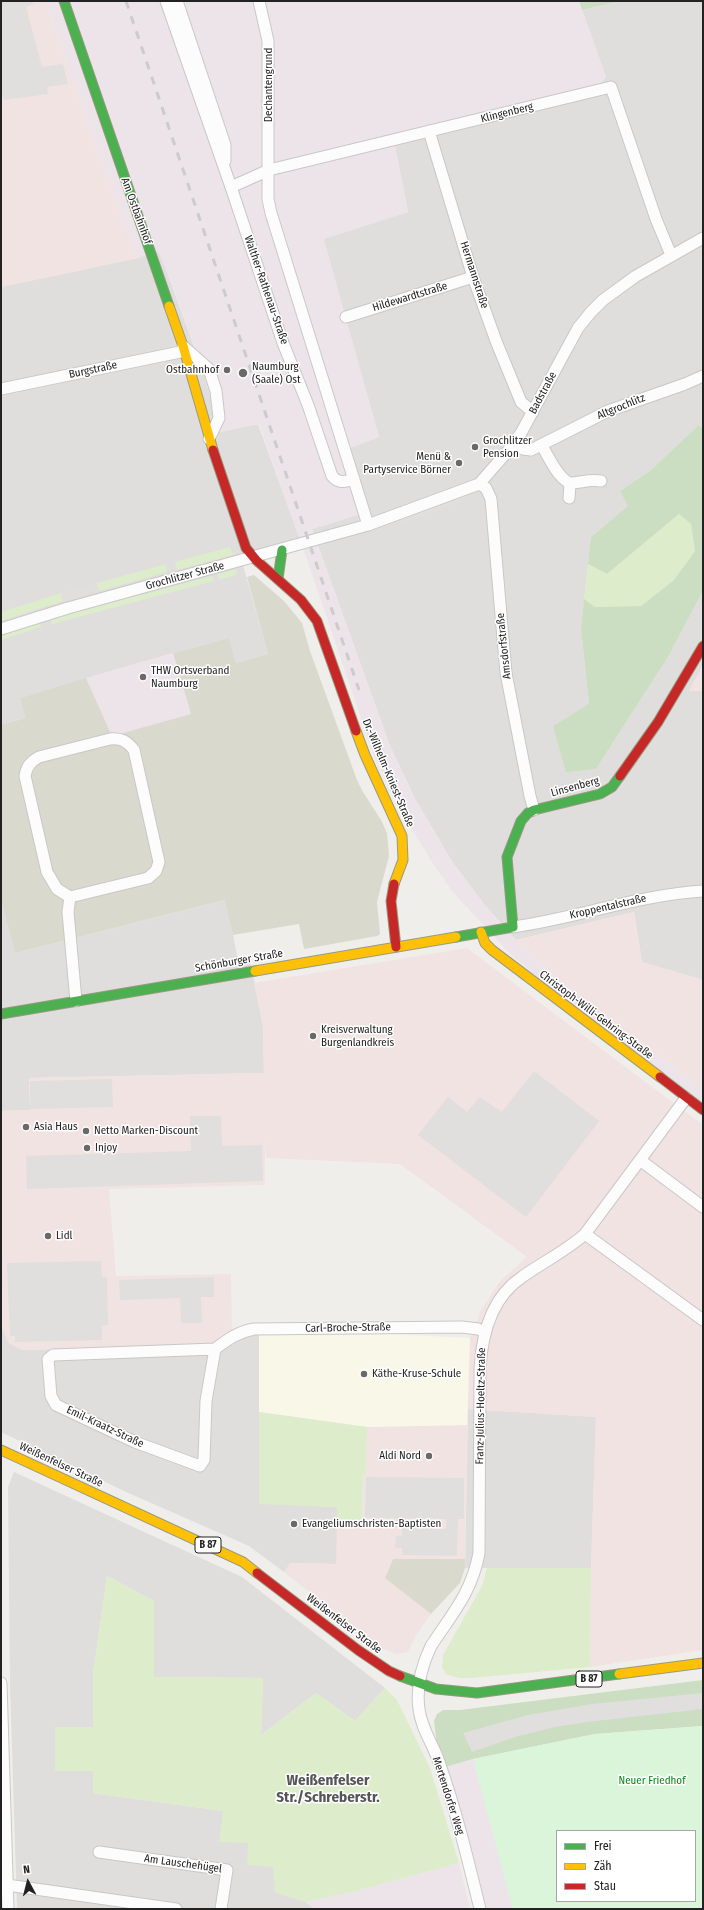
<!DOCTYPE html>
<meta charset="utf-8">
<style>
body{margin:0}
#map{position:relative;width:704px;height:1910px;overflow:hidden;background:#f0eeeb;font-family:"Fira Sans Condensed",sans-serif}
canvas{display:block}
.frame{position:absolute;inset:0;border:2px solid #222;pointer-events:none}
.legend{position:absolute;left:556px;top:1830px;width:140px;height:72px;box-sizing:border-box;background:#fff;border:1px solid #a7a7a7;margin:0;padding:5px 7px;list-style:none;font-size:12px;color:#222}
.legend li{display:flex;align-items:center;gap:8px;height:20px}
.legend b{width:20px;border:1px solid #a7a7a7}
.north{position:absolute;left:8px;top:1862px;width:40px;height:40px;-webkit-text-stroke:3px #fff;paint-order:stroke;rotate:353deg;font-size:11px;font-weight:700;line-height:16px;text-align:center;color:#222}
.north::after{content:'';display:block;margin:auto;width:14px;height:18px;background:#222;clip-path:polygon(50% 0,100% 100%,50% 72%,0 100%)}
</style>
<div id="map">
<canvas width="704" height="1910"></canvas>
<div class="frame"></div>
<ul class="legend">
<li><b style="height:5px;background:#4caf50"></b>Frei</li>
<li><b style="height:5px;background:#ffc107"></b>Zäh</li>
<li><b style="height:5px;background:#c62828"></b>Stau</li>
</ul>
<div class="north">N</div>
</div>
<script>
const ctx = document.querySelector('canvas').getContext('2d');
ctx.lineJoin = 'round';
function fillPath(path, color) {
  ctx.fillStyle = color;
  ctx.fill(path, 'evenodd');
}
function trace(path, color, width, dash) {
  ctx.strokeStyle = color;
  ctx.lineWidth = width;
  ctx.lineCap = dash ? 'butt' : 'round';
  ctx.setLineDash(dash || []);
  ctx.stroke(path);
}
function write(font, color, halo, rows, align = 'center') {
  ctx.font = font + ' "Fira Sans Condensed",sans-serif';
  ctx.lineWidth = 3;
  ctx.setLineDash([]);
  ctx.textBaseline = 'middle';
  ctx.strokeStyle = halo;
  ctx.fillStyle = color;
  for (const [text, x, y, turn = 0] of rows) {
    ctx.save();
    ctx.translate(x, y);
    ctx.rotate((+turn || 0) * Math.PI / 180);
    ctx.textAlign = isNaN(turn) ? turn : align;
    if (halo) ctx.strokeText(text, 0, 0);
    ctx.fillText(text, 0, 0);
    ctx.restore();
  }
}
const residential = new Path2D(`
 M620,1h83v427l-3,-3 -49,45 -31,21 9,15 -38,31 -10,92 15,140 72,-112 35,-66v74l-14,26h14v289l-61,-18 -8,-50 -118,28 -32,-36 -31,-41 -38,-64 -25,-53 -78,-217 45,-14 -17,-64 39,-14 -56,-198 85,-27 -13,-66 36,-10 175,-59 -24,-67z
 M159,250l45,124 16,58 38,-8 43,118 -60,16 27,96 -32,9 -7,-25 -56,15 -153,45 5,20 -24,7v-438l137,-29z
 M1,900l14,53 211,-53 12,60 12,-2 13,68 1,47 -235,5 1,32 -29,1z
 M1,1324l8,19 14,7 186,-5 23,-16 27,-1v175l78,4v57l-46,-1 -7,9 -35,-26 -125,-55 -123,-59z
 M468,1409l128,8 -5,151h-126z
 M14,1472l228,105 143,111 -30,33 -39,-28 -55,42 2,-57 -109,-1v-76l-47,-25 -14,98v53l-38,1 39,43 -1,22 130,18 25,32 26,24 2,25 30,10 8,7h-297l-7,-225 -2,-197z`);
const commercial = new Path2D(`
 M1,1h44l60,172 33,85 -137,29z
 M703,665v26h-14z
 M634,912l8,50 61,18v110l-146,-112 -41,-38z
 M467,948l236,177v525l-113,17 1,-99 5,-151 -128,-8 2,-71 11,-28 19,-29 27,-24 -127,-93 -134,-6 -1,-21v48l-156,4 7,87 115,-2 1,55 -23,16 -187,5 -13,-7 -8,-16v-216l29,-1 -1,-32 235,-5 -1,-47 -9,-43z
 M467,1425l-2,134h-72l-8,18 46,37 -15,21 -8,17 -12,2 -18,-8 -94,-74 6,-9 46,1 1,-43h25l1,-46 3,-1 1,-47z`);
const industrial = new Path2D(`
 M45,1h534l27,76 -7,10 -204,59 13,66 -84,27 55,198 -39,15 18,63 -46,14 78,217 25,53 38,64 31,41 32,36 41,38 146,112v14l-156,-118 -39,-34 -56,-61 -20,-29 -33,-54 -25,-52 -73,-214 -42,-118 -39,8 -16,-58 -30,-85 -16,-38 -20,7 -33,-85z
 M173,653l18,61 -79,22 -26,-58z
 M473,1759l41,150h-32l-37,-142z
 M459,1863l11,46h-156l-8,-7 50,-11z`);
const education = new Path2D(`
 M259,1328l211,10 -3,87 -100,2 -108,-15z`);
const construction = new Path2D(`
 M254,575l30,26 18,22 8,28 47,129 6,12 18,28 6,13 2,23 -12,46 3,32 -3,2 -73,13 -5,-25 -66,11 -8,-35 -210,53 -14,-53v-175l24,-7 -5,-20 66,-20 26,58 79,-22 -18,-61 56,-15 7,25 32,-9 -21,-77z
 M393,1559h72v9l-5,15 -29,31 -46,-36z`);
const grass = new Path2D(`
 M679,514l12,10 4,27 -21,29 -33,26 -46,1 -11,-8 4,-35 19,10z
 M230,547l3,8 -56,15 -2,-8z
 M166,564l1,8 -68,19 -2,-8z
 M237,569l-1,6 -17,5 -1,-6z
 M212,576l2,5 -162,43 -2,-5z
 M61,593l2,8 -62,20v-9z
 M40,623l1,4 -40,13v-5z
 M259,1412l108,15 -1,47 -3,1 -1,46h-25v-14l-78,-3z
 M487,1568h104l-1,99 -118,11h-13l-13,-4 -4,-7 1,-12 39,-69z
 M107,1576l47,25v76l109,1 -2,57 55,-42 39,28 30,-33 12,12 33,68 29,95 -103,28 -50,11 -31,-10 -2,-25 -26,-2 1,-22 -29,-1 4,-31 -130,-18v-22h-38v-44h38v-53z`);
const forest = new Path2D(`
 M579,1h41l-38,9z
 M699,425l4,3v163l-35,66 -72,112 -30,3 -13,-46 36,-22 -8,-75 3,-30 11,8 46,-1 33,-26 21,-29 -4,-27 -12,-10 -72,60 -19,-10 3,-27 37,-31 -8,-15 31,-21z
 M703,1680v46l-108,8 -122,25 -28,8 -6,-6 -5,-40 3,-7 6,-4h17z`);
const park = new Path2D(`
 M703,1726v183h-190l-40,-150 122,-25zM557,1831h138v70h-138z`);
const parking = new Path2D(`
 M1,1h32v3l-7,3 16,60 21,-3 5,20 -21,3 1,7 -44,6 -1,-4 -2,1z
 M458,496l2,6 -60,23 -2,-6z
 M97,583l2,8 -36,10 -2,-8z
 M534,1071l65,50 -73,96 -108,-82 30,-38 19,15 13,-15 22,15z
 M112,1079l1,28 -83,2v-28z
 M190,1116h31l1,30 40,-1 1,36 -236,8 -1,-33 165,-5z
 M101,1261l1,16h5l1,48h-6v15l-87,2v-6h-5l-3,-73z
 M214,1277v20h-13l1,26h-21l-1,-25 -60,2 -1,-20z
 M366,1477l98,1v41h-6l-1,37 -55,-1v-7h-7l1,-12h6v-8l44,1v-10l-81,-1z
 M703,1693v16l-116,13 -32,5 -40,10 -43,15 -9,-19 65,-18 64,-11z`);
const street = new Path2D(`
 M166,1l65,186 52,156 25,62 24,71c7,8 12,6 22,3
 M177,1l48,144v16
 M259,1l9,40v158l3,14 97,312
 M429,131l44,146 23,64 25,61 12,10
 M231,187l38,-17 342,-83 45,132 15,36
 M346,317l127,-40
 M183,346l26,23 7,22 3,27 -10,21
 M1,389l184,-38
 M513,444l10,5 8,1 77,-39 77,-27 18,-8
 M542,446c6,9 18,38 31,37 10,-1 18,-4 28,-2
 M479,484l7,4 5,11 15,174 24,123 4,14
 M569,498l1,-14
 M1,629l67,-21 300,-83 111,-41 28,-32 14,-19 57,-105 13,-16 12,-12 33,-24 67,-38
 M110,739c11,-1 17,2 24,11l25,112 -3,9 -8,7 -78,19 -13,-8 -10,-17 -22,-96c2,-10 5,-14 14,-19z
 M70,897l-2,15 8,89
 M513,927c64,-9 125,-32 190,-36
 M640,1160l63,47
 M585,1234l118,86
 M215,1349l-9,52 -2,59 -4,6 -65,-24 -79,-37 -5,-9 -3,-37 5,-4z
 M215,1349c13,-10 23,-17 39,-20l208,-2 16,2 7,3
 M1,1683l7,226
 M99,1852l128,18 -6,39
 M7,1885l169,24
 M480,1909c-12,-49 -24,-99 -41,-147 -6,-18 -18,-34 -20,-53 -3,-21 3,-44 12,-63 21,-32 41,-54 48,-93l1,-185c2,-34 12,-71 42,-91 21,-15 44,-26 63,-43l101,-136`);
const fast = new Path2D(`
 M64,1l105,305
 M278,579l4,-29
 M456,937l57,-10 -6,-70 14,-36 7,-8 6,-3 66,-16 12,-7 8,-11
 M1,1014l254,-43
 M400,1676l36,13 41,4 142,-19`);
const slow = new Path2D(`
 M169,306l14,40 30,104
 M356,731l9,24 37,81 1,24 -9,24
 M481,932l4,11 7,7 168,127
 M255,971l201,-34
 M1,1450l242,112 14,11
 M619,1674l84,-11`);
const jam = new Path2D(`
 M213,450l33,98 10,12 45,40 16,21 39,110
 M620,776l38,-54 45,-76
 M394,884l-3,17 5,46
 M660,1077l43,33
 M257,1573l101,77 31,21 11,5`);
const rail = new Path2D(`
 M126,1l233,689`);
const markers = [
 [227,370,4,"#6a6968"],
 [243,373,5,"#6a6968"],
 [475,447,4,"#6a6968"],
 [459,463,4,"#6a6968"],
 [143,677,4,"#6a6968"],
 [313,1036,4,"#6a6968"],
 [26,1127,4,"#6a6968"],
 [86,1131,4,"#6a6968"],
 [87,1148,4,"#6a6968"],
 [48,1236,4,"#6a6968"],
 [364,1374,4,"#6a6968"],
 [429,1456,4,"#6a6968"],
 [294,1524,4,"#6a6968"]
];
const shields = [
 [208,1545,26],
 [589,1679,26]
];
const shieldNames = [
 ["B 87",208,1545],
 ["B 87",589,1679]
];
const streetNames = [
 ["Dechantengrund",269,85,-90],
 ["Klingenberg",507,113,-14],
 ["Am Ostbahnhof",136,211,70],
 ["Hermannstraße",474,275,72],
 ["Walther-Rathenau-Straße",266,290,71],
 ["Hildewardtstraße",410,297,-17],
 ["Burgstraße",93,370,-12],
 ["Badstraße",543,393,-62],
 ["Altgrochlitz",621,407,-22],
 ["Grochlitzer Straße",185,576,-15],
 ["Amsdorfstraße",504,646,-96],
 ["Dr.-Wilhelm-Kniest-Straße",388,773,67],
 ["Linsenberg",575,787,-15],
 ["Kroppentalstraße",608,907,-13],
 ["Schönburger Straße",239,961,-10],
 ["Christoph-Willi-Gehring-Straße",596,1015,37],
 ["Carl-Broche-Straße",348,1328,-1],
 ["Franz-Julius-Hoeltz-Straße",481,1406,-89],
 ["Emil-Kraatz-Straße",105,1427,25],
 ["Weißenfelser Straße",61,1465,25],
 ["Weißenfelser Straße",344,1624,37],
 ["Mertendorfer Weg",448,1796,72],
 ["Am Lauschehügel",183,1864,8]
];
const poiNames = [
 ["Naumburg",252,367],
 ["(Saale) Ost",252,380],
 ["Ostbahnhof",219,370,"right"],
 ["Grochlitzer",483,441],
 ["Pension",483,454],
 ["Menü &",451,457,"right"],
 ["Partyservice Börner",451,470,"right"],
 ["THW Ortsverband",151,671],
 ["Naumburg",151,684],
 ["Kreisverwaltung",321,1030],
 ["Burgenlandkreis",321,1043],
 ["Asia Haus",34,1127],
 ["Netto Marken-Discount",94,1131],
 ["Injoy",95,1148],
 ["Lidl",56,1236],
 ["Käthe-Kruse-Schule",372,1374],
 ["Aldi Nord",421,1456,"right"],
 ["Evangeliumschristen-Baptisten",302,1524]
];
const parkNames = [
 ["Neuer Friedhof",652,1781]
];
const districtNames = [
 ["Weißenfelser",328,1781],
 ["Str./Schreberstr.",328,1798]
];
fillPath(residential, '#dfdedc');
fillPath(commercial, '#f1e3e1');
fillPath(industrial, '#ede4e9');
fillPath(education, '#f8f7e8');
fillPath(construction, '#d9d9cd');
fillPath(grass, '#ddeccb');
fillPath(forest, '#cbdec1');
fillPath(park, '#daf5da');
fillPath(parking, '#e0dfde');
trace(street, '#c9c8c7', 13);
trace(fast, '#999a82', 11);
trace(slow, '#999a82', 11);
trace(jam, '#999a82', 11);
trace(street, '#fdfcfc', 11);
trace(fast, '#4caf50', 9);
trace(slow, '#ffc107', 9);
trace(jam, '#c62828', 9);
trace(rail, '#ccc', 3, [8, 8]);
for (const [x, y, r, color] of markers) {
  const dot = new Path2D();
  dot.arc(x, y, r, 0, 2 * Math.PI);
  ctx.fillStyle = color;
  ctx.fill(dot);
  trace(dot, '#fff', 1.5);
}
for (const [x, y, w] of shields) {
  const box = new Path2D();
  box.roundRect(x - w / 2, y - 8, w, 16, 3);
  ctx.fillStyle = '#fff';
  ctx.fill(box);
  trace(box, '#222', 1);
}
write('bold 10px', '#222', null, shieldNames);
write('11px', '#222', '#fff', streetNames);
write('11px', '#222', '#fff', poiNames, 'left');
write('11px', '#0c8416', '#fff', parkNames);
write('bold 15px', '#555', '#fff', districtNames);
</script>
